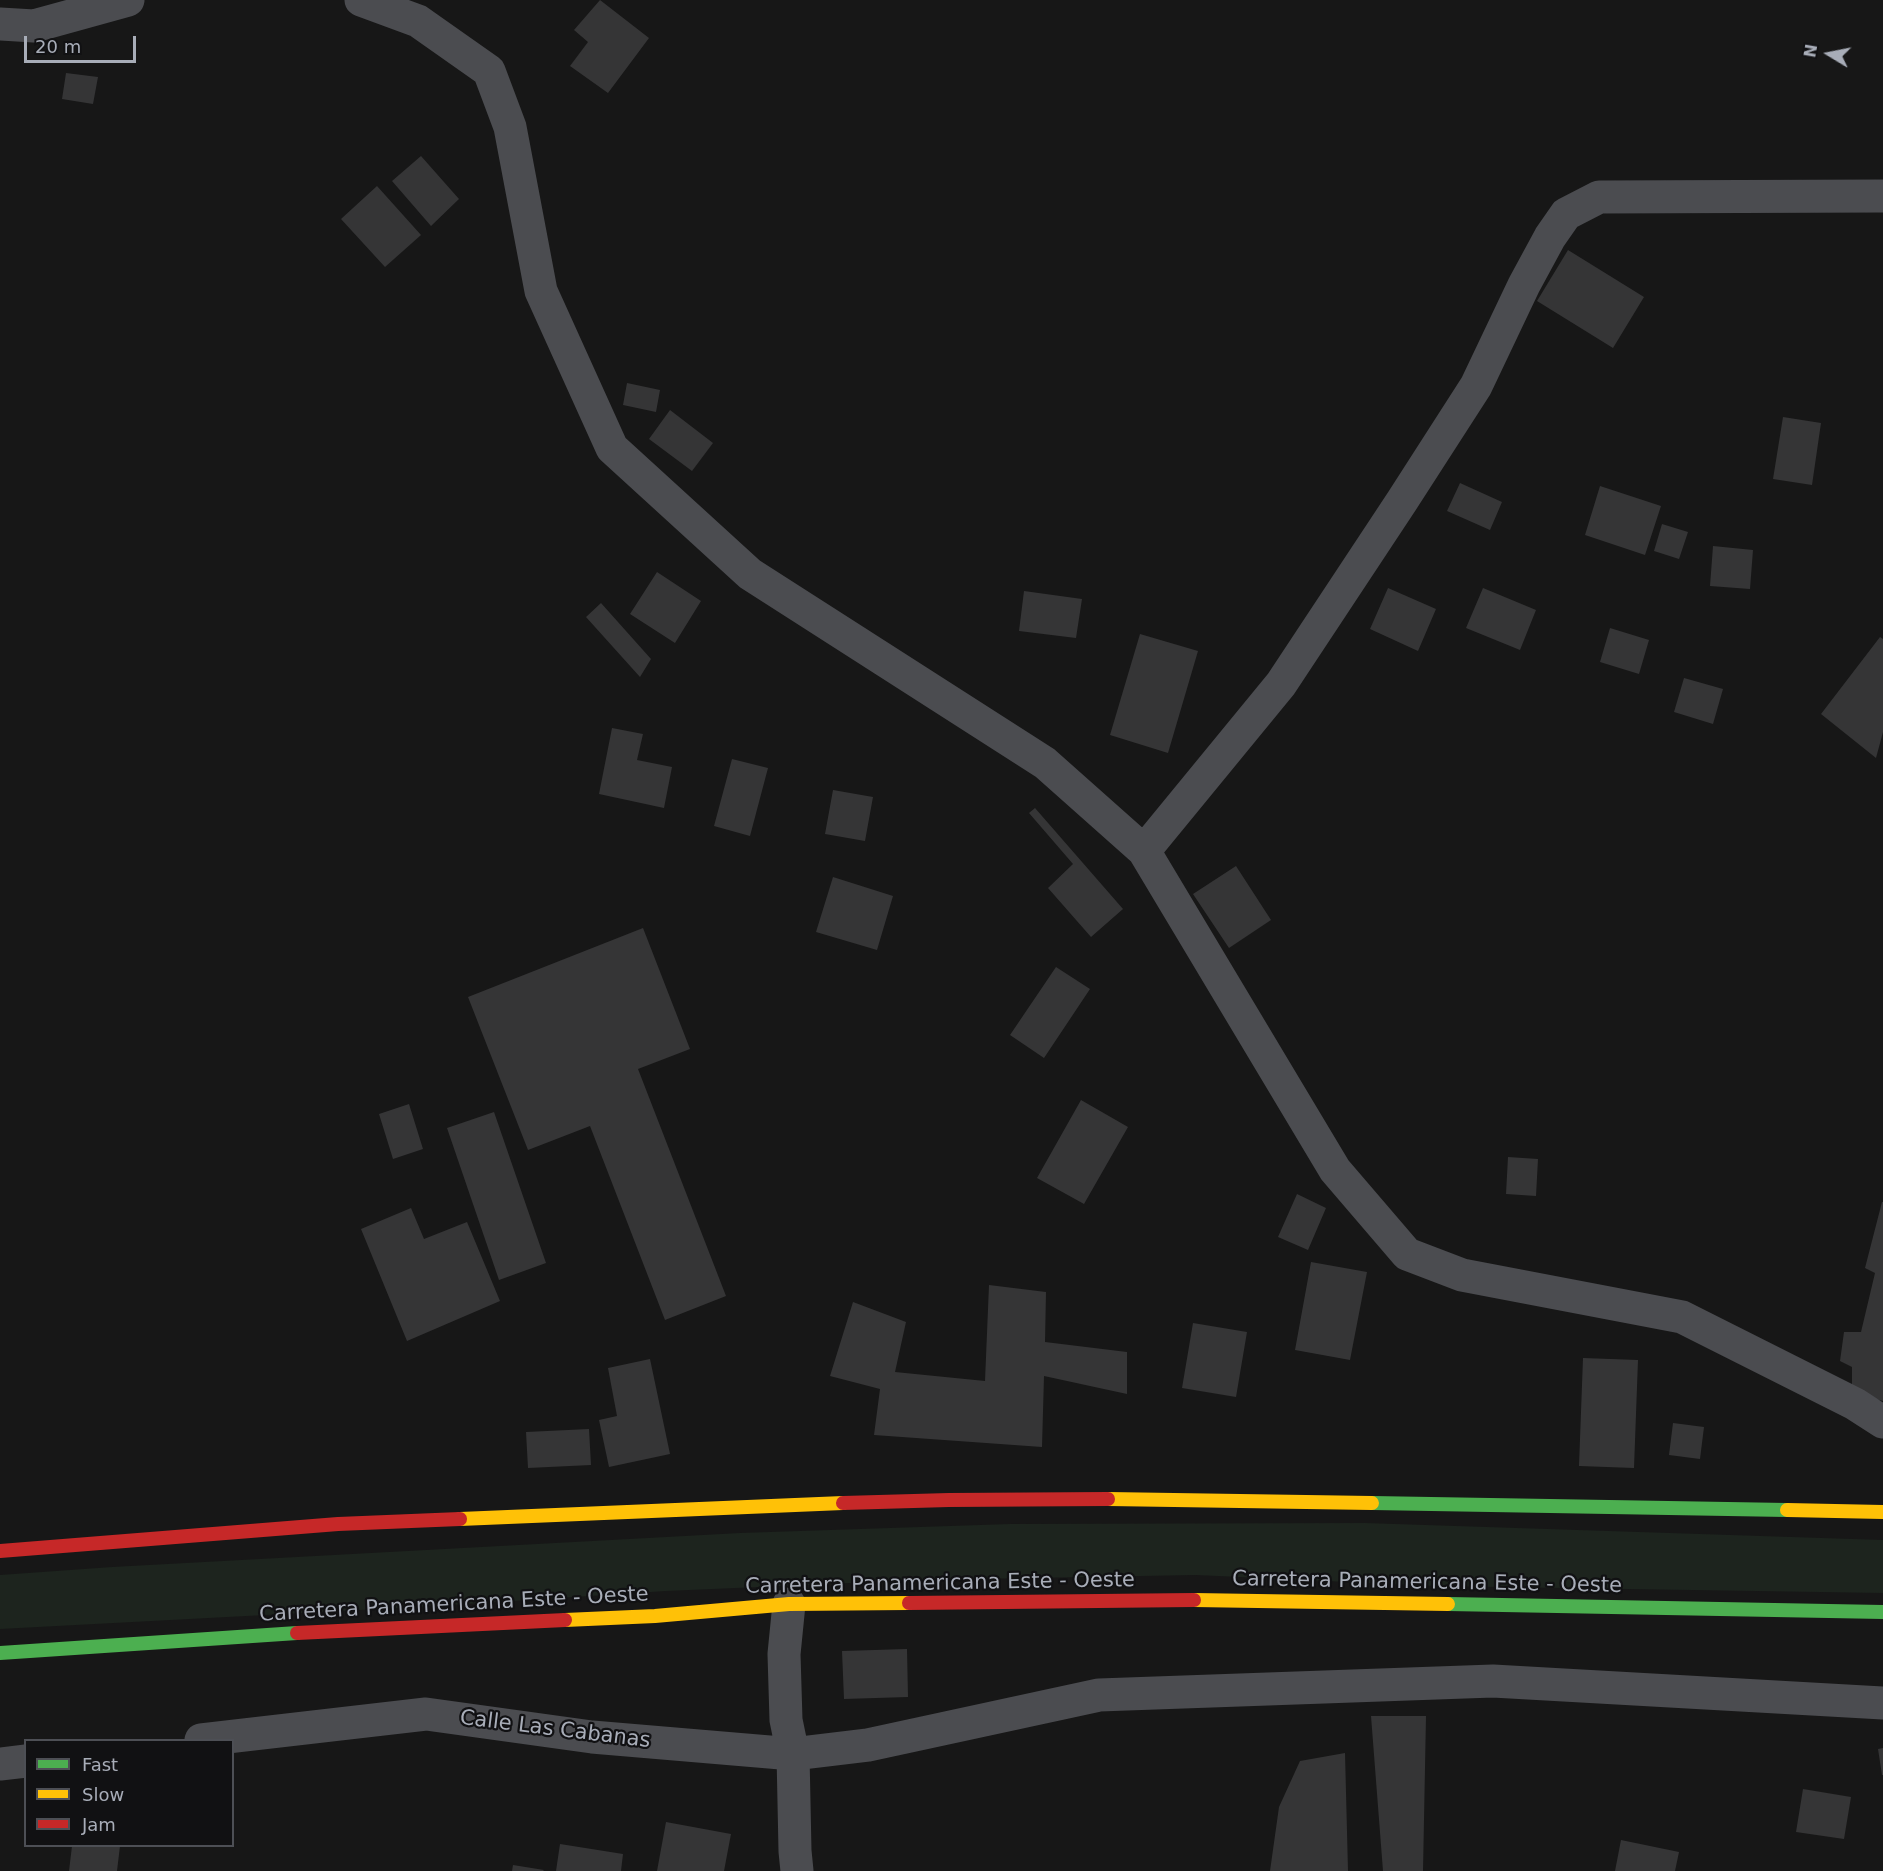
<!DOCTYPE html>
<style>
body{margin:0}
#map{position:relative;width:1883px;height:1871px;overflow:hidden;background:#171717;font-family:"DejaVu Sans",sans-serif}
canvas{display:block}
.legend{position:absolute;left:24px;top:1739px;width:210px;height:108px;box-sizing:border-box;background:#111113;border:2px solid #4d4f55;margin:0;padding:8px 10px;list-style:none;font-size:18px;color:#a8adb8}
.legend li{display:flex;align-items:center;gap:12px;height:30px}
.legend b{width:30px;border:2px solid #4d4f55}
.north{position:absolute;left:1799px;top:24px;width:60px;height:60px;-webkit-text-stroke:4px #111113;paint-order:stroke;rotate:280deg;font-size:16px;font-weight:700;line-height:24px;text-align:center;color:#a8adb8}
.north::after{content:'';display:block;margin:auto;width:21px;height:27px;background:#a8adb8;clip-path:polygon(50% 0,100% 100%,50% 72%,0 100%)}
.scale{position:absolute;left:24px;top:36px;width:112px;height:27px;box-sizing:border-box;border:3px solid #a8adb8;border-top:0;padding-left:8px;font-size:18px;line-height:21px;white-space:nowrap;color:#a8adb8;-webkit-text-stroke:4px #111113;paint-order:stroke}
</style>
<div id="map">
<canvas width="1883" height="1871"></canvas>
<ul class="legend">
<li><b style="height:8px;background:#4caf50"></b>Fast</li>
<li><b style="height:8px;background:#ffc107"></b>Slow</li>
<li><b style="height:8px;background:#c62828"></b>Jam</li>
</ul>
<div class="north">N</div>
<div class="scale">20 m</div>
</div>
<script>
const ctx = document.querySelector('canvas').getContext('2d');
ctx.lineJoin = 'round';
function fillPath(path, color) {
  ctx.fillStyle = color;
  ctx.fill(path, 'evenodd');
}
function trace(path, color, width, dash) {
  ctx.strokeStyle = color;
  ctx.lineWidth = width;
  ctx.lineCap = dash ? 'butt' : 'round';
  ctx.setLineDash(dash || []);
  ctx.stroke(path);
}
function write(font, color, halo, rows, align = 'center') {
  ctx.font = font + ' "DejaVu Sans",sans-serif';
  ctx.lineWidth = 4.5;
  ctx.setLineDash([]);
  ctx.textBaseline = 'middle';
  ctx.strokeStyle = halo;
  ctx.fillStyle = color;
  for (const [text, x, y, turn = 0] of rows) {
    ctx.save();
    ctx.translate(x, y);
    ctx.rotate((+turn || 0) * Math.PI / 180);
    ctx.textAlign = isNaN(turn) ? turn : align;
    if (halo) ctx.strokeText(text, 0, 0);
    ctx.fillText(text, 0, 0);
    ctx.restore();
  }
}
const green = new Path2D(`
 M1365,1523l518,17v53l-448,-7 -239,-11 -276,5 -254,11 -230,15 -436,23v-54l112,-8 628,-34 270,-9z`);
const building = new Path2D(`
 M600,0l49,38 -41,55 -38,-27 18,-24 -14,-12z
 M66,73l32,4 -5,27 -31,-5z
 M421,156l38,43 -28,27 -39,-45z
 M377,186l44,49 -36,32 -44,-48z
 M1568,250l76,47 -31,51 -76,-47z
 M627,383l33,7 -4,22 -33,-7z
 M670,410l43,33 -21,28 -43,-32z
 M1783,417l38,6 -9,62 -39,-6z
 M1460,483l42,19 -12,28 -43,-19z
 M1600,486l61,20 -16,49 -60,-20z
 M1662,524l26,8 -9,27 -25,-8z
 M1713,546l40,4 -3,39 -40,-3z
 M657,572l44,29 -26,42 -45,-29z
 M1388,588l48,21 -18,42 -48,-22z
 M1483,588l53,22 -16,40 -54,-22z
 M1024,591l58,8 -6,39 -57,-7z
 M601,603l50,56 -11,18 -54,-60z
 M1610,628l39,12 -10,34 -39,-12z
 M1140,634l58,17 -30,102 -58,-18z
 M1880,637l3,2v93l-7,26 -55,-44z
 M1684,678l39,11 -10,35 -39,-12z
 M612,728l31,6 -6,26 35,7 -8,41 -65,-14z
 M732,759l36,9 -18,68 -36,-10z
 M833,790l40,7 -8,44 -40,-7z
 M1035,808l88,101 -32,28 -43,-49 25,-24 -44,-51z
 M1236,866l35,54 -42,28 -36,-54z
 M833,877l60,19 -16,54 -61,-18z
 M643,928l47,121 -52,20 88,227 -61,24 -75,-194 -62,24 -60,-153z
 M1056,967l34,22 -46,69 -34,-23z
 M1081,1100l47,27 -44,77 -47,-26z
 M409,1104l14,45 -30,10 -14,-45z
 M494,1112l52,151 -47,17 -52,-152z
 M1508,1157l30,2 -2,37 -30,-2z
 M1297,1194l29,14 -18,42 -30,-13z
 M1882,1202h1v199l-31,-8v-26l-12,-6 4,-29h17l14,-59 -10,-5z
 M411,1208l13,31 43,-17 33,79 -93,40 -46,-112z
 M1311,1262l56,10 -17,88 -55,-10z
 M989,1285l57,7 -1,50 82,10v42l-83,-18 -2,71 -168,-12 6,-46 -50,-13 23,-74 53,20 -11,50 90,9z
 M1193,1323l54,9 -11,65 -54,-9z
 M1583,1358l55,2 -4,108 -55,-2z
 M650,1359l20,95 -61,13 -10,-47 18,-4 -9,-48z
 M1673,1423l31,4 -4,32 -31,-4z
 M589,1429l2,36 -63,3 -2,-36z
 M907,1649l1,48 -64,2 -2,-48z
 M1371,1716h55l-3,155h-40z
 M1883,1748v27h-1l-4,-26z
 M1345,1753l3,118h-78l9,-64 21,-46z
 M1803,1789l48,8 -7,42 -48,-7z
 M666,1822l65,12 -7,37h-67z
 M1621,1840l58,12 -4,19h-60z
 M560,1844l63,10 -2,17h-65z
 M72,1846h48l-3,25h-48z
 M513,1865l31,5 -1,1h-31z`);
const street = new Path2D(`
 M361,0l57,21 71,50 21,56 31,164 71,157 138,126 295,189 99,88 191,319 72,84 55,21 220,42 173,87 28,18
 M0,24l34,2 94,-26
 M1144,851l137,-167 121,-183 74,-115 48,-101 26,-48 16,-23 33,-17 284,-1
 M789,1604l-5,50 2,66 7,34 2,97 2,20
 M201,1740l225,-26 166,23 201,17 75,-9 231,-50 394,-14 390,22
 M0,1764l26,-3`);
const fast = new Path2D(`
 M1372,1503l415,7
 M1448,1604l435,8
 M0,1653l297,-20`);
const slow = new Path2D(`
 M1108,1499l264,4
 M1787,1510l96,2
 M460,1519l383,-16
 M1194,1600l254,4
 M565,1620l90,-4 134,-12 120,-1`);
const jam = new Path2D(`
 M843,1503l106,-3 159,-1
 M0,1551l338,-27 122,-5
 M909,1603l285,-3
 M297,1633l268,-13`);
const streetNames = [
 ["Carretera Panamericana Este - Oeste",1427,1583,1],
 ["Carretera Panamericana Este - Oeste",940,1584,-1],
 ["Carretera Panamericana Este - Oeste",454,1605,-3],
 ["Calle Las Cabanas",555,1730,7]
];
fillPath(green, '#1d241e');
fillPath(building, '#353536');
trace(street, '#4b4c50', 33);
trace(fast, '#4caf50', 14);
trace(slow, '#ffc107', 14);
trace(jam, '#c62828', 14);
write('21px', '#a8adb8', '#111113', streetNames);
</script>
